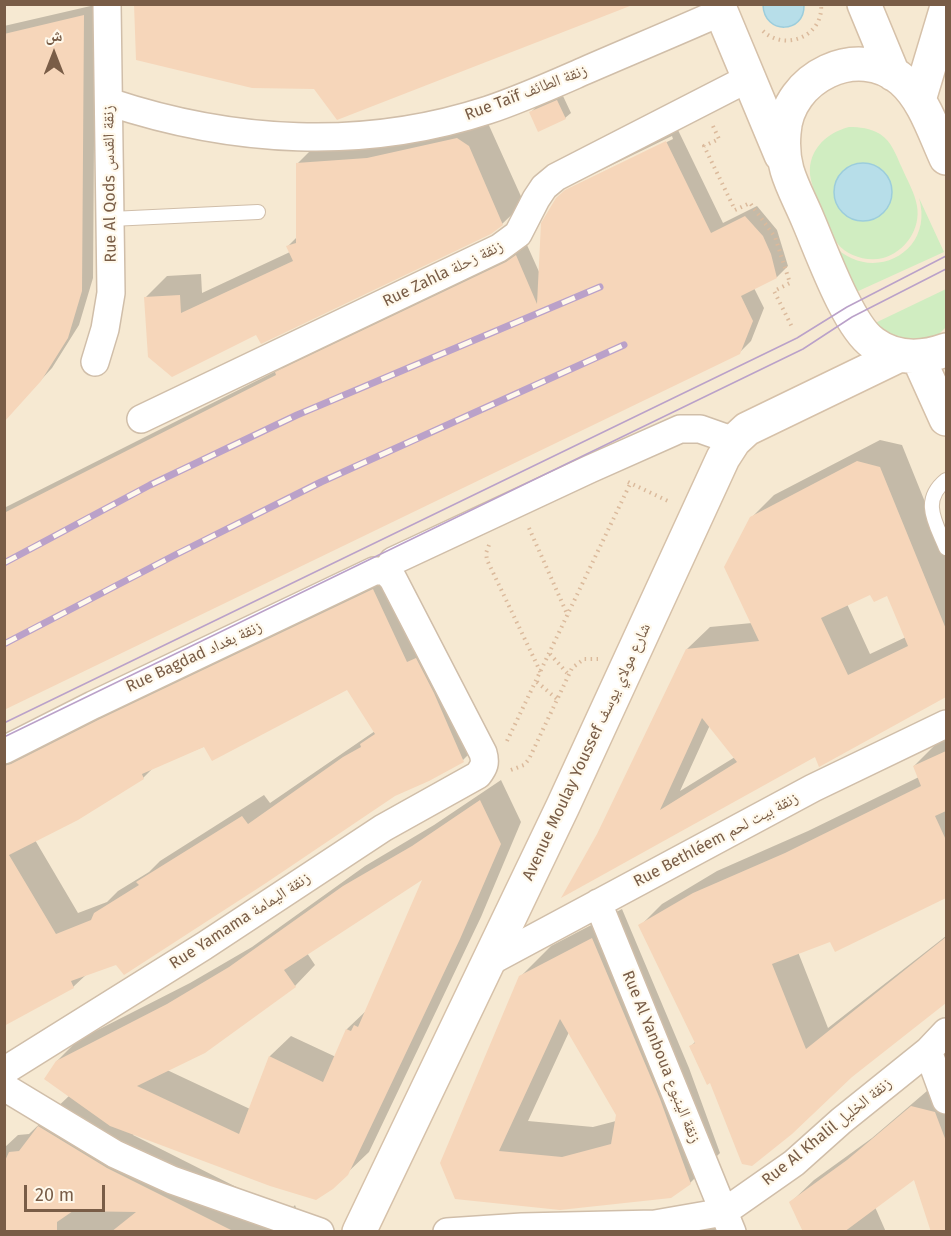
<!DOCTYPE html>
<meta charset="utf-8">
<style>
body{margin:0}
#map{position:relative;width:951px;height:1236px;overflow:hidden;background:#fef6e4;font-family:"Fira Sans","Noto Naskh Arabic",sans-serif}
canvas{display:block}
.frame{position:absolute;inset:0;border:6px solid #795d47;pointer-events:none}
.north{position:absolute;left:24px;top:24px;width:60px;height:60px;-webkit-text-stroke:4px #fff9ec;paint-order:stroke;rotate:0deg;font-size:16px;font-weight:700;line-height:24px;text-align:center;color:#795d47}
.north::after{content:'';display:block;margin:auto;width:21px;height:27px;background:#795d47;clip-path:polygon(50% 0,100% 100%,50% 72%,0 100%)}
.scale{position:absolute;left:24px;top:1185px;width:81px;height:27px;box-sizing:border-box;border:3px solid #795d47;border-top:0;padding-left:8px;font-size:18px;line-height:21px;white-space:nowrap;color:#795d47;-webkit-text-stroke:4px #fff9ec;paint-order:stroke}
</style>
<div id="map">
<canvas width="951" height="1236"></canvas>
<div class="frame"></div>
<div class="north">ش</div>
<div class="scale">20 m</div>
</div>
<script>
const ctx = document.querySelector('canvas').getContext('2d');
ctx.lineJoin = 'round';
function fillPath(path, color) {
  ctx.fillStyle = color;
  ctx.fill(path, 'evenodd');
}
function trace(path, color, width, dash) {
  ctx.strokeStyle = color;
  ctx.lineWidth = width;
  ctx.lineCap = dash ? 'butt' : 'round';
  ctx.setLineDash(dash || []);
  ctx.stroke(path);
}
function write(font, color, halo, rows, align = 'center') {
  ctx.font = font + ' "Fira Sans","Noto Naskh Arabic",sans-serif';
  ctx.lineWidth = 4.5;
  ctx.setLineDash([]);
  ctx.textBaseline = 'middle';
  ctx.strokeStyle = halo;
  ctx.fillStyle = color;
  for (const [text, x, y, turn = 0] of rows) {
    ctx.save();
    ctx.translate(x, y);
    ctx.rotate((+turn || 0) * Math.PI / 180);
    ctx.textAlign = isNaN(turn) ? turn : align;
    if (halo) ctx.strokeText(text, 0, 0);
    ctx.fillText(text, 0, 0);
    ctx.restore();
  }
}
const residential = new Path2D(`
 M5,5h941v1226h-941z`);
const green = new Path2D(`
 M849,127c11,0 21,1 31,7 12,8 16,21 22,34 5,12 13,25 15,38 4,23 -12,46 -34,52 -16,4 -36,-2 -46,-15 -6,-9 -10,-23 -15,-33 -4,-10 -9,-20 -11,-30 -6,-27 14,-47 38,-53zM845,170l47,20 -4,17 -7,7 -46,-27 3,-10z
 M919,198l25,54 -90,41 -21,-48c38,40 102,8 86,-47z
 M946,289v38l-9,9 -9,4 -30,1 -25,-17z`);
const water = new Path2D(`
 M763,5h41c1,29 -40,30 -41,0z
 M834 192a29 29 0 1 1 58 0a29 29 0 1 1-58 0Z`);
const shadow = new Path2D(`
 M95,5l-2,273 -14,47 -27,43 -48,52v-394z
 M563,96l8,17 -6,5 -34,-6 5,-5z
 M487,121l37,82 -22,21 -246,109 -83,42 -27,-78 21,-21 34,-2 1,19 88,-41 -2,-6 10,-10 -1,-72 22,-22z
 M678,130l45,93 34,-17 20,24 11,36 -11,11 -23,11 10,20 -13,33 -12,12 -735,356v-201l278,-140 6,-7 231,-110 8,-6 13,29 24,-82 109,-53 -1,-3 -103,50 9,-7z
 M880,440l22,5 44,109v142l-126,69 -5,-10 -217,80 89,-186 23,-22 42,-4v-106l22,-22zM871,593l17,1 18,43 -36,17 -23,-50zM710,725l25,32 -55,34z
 M396,568l34,73 8,-4 18,34 29,67 -22,22 -69,35 -307,179 -14,13 -69,28v-265zM347,688l28,43 -105,72 -6,-8 -104,66 -11,11 -31,19 -11,11 -29,11 -43,-73 108,-62 11,-11z
 M946,740v157l-110,53 -6,-10 -32,12 30,76 118,-92v65l-4,4 -231,76 -20,-35 5,-5 -56,-115 22,-22 55,-33 91,-40 111,-54 -5,-11 22,-22z
 M501,780l20,42 -40,95 -112,235 -22,21 -213,-40 -1,2 155,78 7,-8 5,14 24,13h-320v-84l14,-13 11,-1 41,-39 -13,-34 21,-21 112,-57 62,-36 113,-81 69,-41zM426,876l-58,133 -21,20 -11,28 -45,-21 -21,20 -20,53 -83,-39 128,-84 20,-21 -8,-12z
 M622,909l67,159 31,85 -30,30 -234,15 64,-221 31,-31zM569,1032l49,83 -2,6 -23,6 -65,-6z
 M934,1085l12,3v144h-19l5,-3 -18,-51 -39,29 11,25h-82l-13,-30 23,-22 58,-42z
 M737,1222l4,10h-199z`);
const building = new Path2D(`
 M134,4h496v2l-293,114 -23,-31 -62,-1 -116,-28z
 M84,15l-2,276 -14,47 -27,43 -37,41v-388z
 M557,100l9,19 -28,13 -9,-20z
 M457,138l12,8 34,79 -12,9 -230,110 -5,-9 -84,42 -24,-20 -4,-60 36,-2 1,18 112,-52 -7,-15 10,-3v-80l71,-5z
 M666,141l45,92 34,-17 18,20 8,18 6,24 -36,18 12,25 -13,33 -736,356v-197l272,-138 -1,-3 231,-110 10,-7 21,49 4,-81 15,-25 9,-8z
 M857,461l23,6 66,162v68l-127,70 -4,-10 -254,141 36,-64 89,-185 73,-8 -35,-74 26,-50zM870,595l4,7 13,-6 21,50 -60,29 -27,-57zM702,718l35,44 -77,48z
 M373,589l34,73 9,-4 18,35 30,69 -35,19 -34,15 -129,87 -142,92 -8,-10 -45,16 3,7 -70,38v-260l7,-2 89,-45zM347,690l28,44 -15,10 1,3 -18,10 -95,67 -6,-8 -106,66 3,3 -45,28 -3,7 -35,14 -47,-79 69,-35 66,-41 -2,-5 62,-27 8,14z
 M946,751v60l-11,5 11,24v58l-111,54 -5,-10 -58,22 34,85 140,-112v66l-94,74 -60,57 -40,32 -10,-2 -32,-81 -3,2 -18,-39 6,-3 -57,-118 55,-32 92,-40 136,-67 -8,-20z
 M480,800l21,44 -41,95 -112,236 -15,14 -17,11 -46,-14 -160,-60 -66,-47 12,-18 111,-57 62,-37 114,-81 69,-40zM422,880l-64,147 -4,-2 -3,6 -5,-2 -23,53 -54,-26 -30,78 -102,-48 68,-33 91,-66 -12,-17z
 M592,938l68,161 31,85 -20,14 -111,12 -105,-11 -15,-36 79,-187zM560,1019l56,96 -5,29 -49,13 -63,-6z
 M911,1106l24,6 11,29v91h-15l-17,-52 -70,52h-41l-14,-30 58,-42z
 M38,1126l69,42 128,64h-124l25,-20 -63,-1 -16,11v10h-53v-69l5,-11 10,-1z`);
const path = new Path2D(`
 M763,31c22,21 61,5 58,-27
 M713,126l6,13 -15,7 31,64 15,-7 25,34 15,46 -16,8 19,38
 M628,482l42,20
 M529,528l39,88
 M489,545l-3,8 1,7 54,113
 M550,654l18,20
 M537,682l20,17
 M507,741l124,-259
 M511,770l13,-5 5,-6 43,-91 12,-9h14`);
const lane = new Path2D(`
 M111,219l147,-7
 M946,480c-26,21 -10,43 0,68`);
const street = new Path2D(`
 M109,102c123,41 254,49 379,8 33,-11 64,-25 96,-39 46,-20 92,-39 137,-59
 M95,362l10,-33 6,-36 -4,-289
 M141,419l358,-171 19,-14 18,-35 8,-12 12,-10 193,-99
 M386,571l7,-10 197,-92 90,-40h20l34,12
 M4,750l89,-45 281,-134h12
 M598,903l134,329
 M489,962l324,-174 133,-64
 M928,1051l18,49
 M4,1071l200,-125 179,-118 95,-53c6,-8 8,-12 5,-22l-90,-174 -7,-8
 M4,1087l111,67 57,26 148,52
 M447,1232l75,-5 133,-3 69,-12 70,-49 47,-42 87,-70 18,-19`);
const secondary = new Path2D(`
 M718,4l63,151
 M864,4l29,70
 M919,100l27,-90
 M946,158c-12,-26 -22,-59 -44,-78 -44,-38 -115,-3 -118,53 -1,11 0,26 3,37 5,17 14,33 21,50 13,30 40,106 65,123 23,17 48,16 73,7
 M918,357l28,62
 M359,1232l204,-426 160,-348 11,-17 13,-12 151,-73`);
const tram = new Path2D(`
 M4,723l793,-385 50,-31 99,-51
 M4,737l799,-388 49,-32 94,-48`);
const rail = new Path2D(`
 M4,563l146,-78 147,-70 303,-128
 M4,644l171,-89 146,-73 303,-137`);
const streetNames = [
 ["Rue Taïf زنقة الطائف",526,93,-21],
 ["Rue Al Qods زنقة القدس",110,184,-91],
 ["Rue Zahla زنقة زحلة",443,274,-26],
 ["Rue Bagdad زنقة بغداد",194,657,-25],
 ["Avenue Moulay Youssef شارع مولاي يوسف",587,752,-65],
 ["Rue Bethléem زنقة بيت لحم",716,840,-28],
 ["Rue Yamama زنقة اليمامة",240,921,-33],
 ["Rue Al Yanboua زنقة الينبوع",661,1057,68],
 ["Rue Al Khalil زنقة الخليل",827,1132,-39]
];
fillPath(residential, '#f6e9d2');
fillPath(green, '#d0edc1');
fillPath(water, '#b7dee9');
trace(water, '#9ccddc', 1.5);
fillPath(shadow, '#0003');
fillPath(building, '#f6d6ba');
trace(lane, '#d0bea9', 16);
trace(street, '#d0bea9', 30);
trace(secondary, '#d6c1a9', 36);
trace(path, '#dbba9c', 4, [1.5, 4.5]);
trace(lane, '#fff', 14);
trace(street, '#fff', 27);
trace(secondary, '#fff', 33);
trace(tram, '#baa1c9', 1.5);
trace(rail, '#baa1c9', 7);
trace(rail, '#fff9ec', 4.5, [14]);
write('16px', '#795d47', '#fff9ec', streetNames);
</script>
